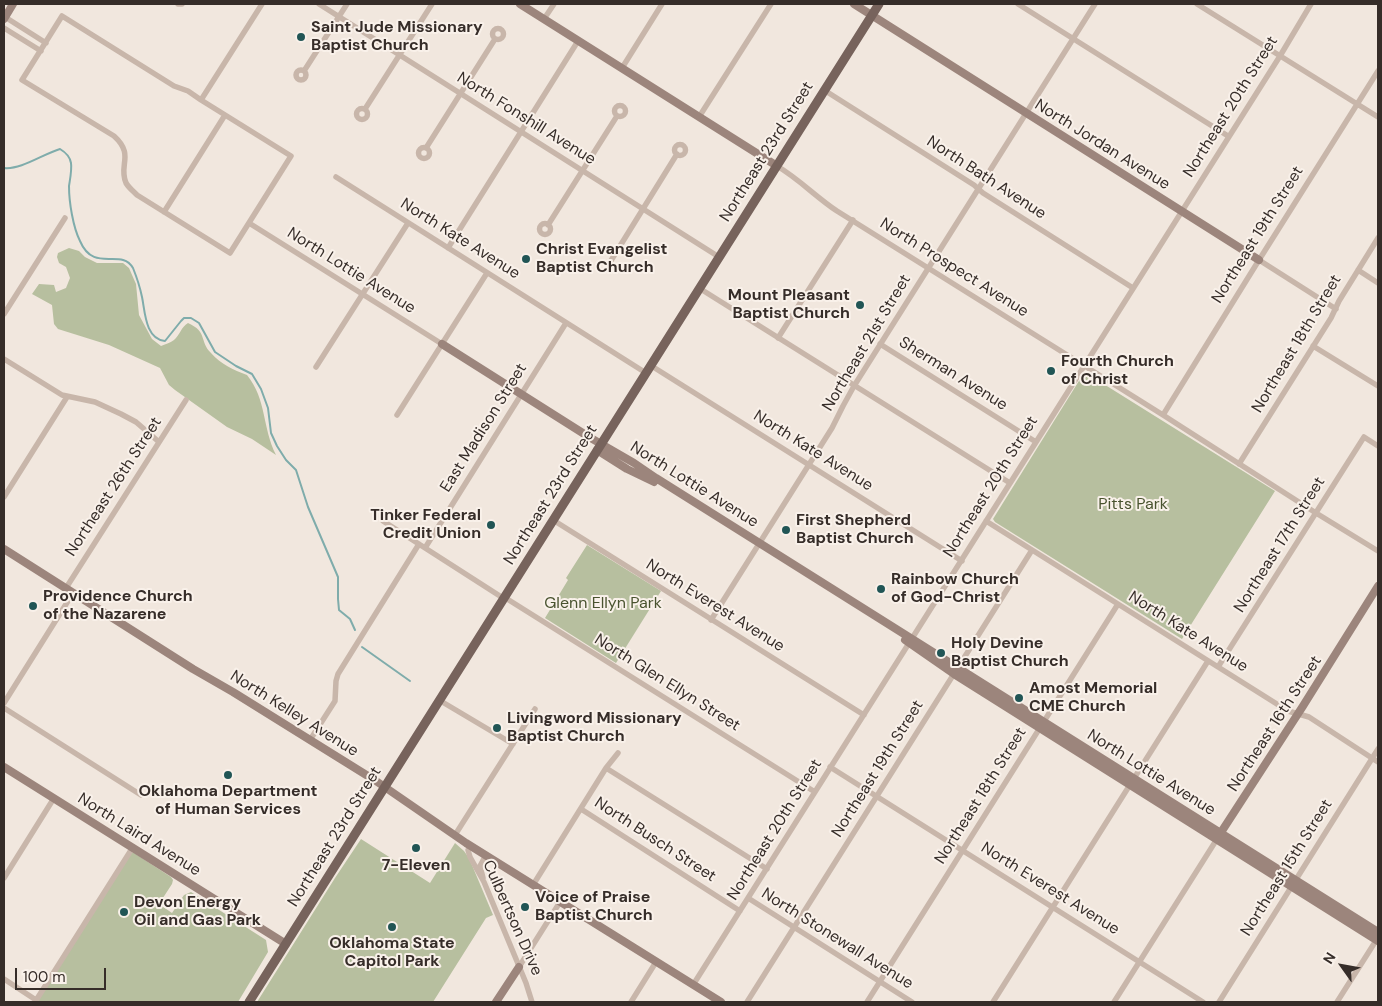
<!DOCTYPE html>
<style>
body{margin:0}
#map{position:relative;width:1382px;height:1006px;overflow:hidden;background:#f1e7de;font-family:"DM Sans",sans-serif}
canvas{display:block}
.frame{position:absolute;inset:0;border:5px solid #362d29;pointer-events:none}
.north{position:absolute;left:1317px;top:941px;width:50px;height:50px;-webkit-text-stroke:4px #f9f1ea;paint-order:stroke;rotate:302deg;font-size:14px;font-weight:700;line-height:20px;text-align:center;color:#362d29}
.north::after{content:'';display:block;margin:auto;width:18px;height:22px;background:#362d29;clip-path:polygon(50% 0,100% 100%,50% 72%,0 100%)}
.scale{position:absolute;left:15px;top:968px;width:91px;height:22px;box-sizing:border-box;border:2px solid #362d29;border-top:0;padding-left:6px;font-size:15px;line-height:18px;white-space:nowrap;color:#362d29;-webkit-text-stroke:4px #f9f1ea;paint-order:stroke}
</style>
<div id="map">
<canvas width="1382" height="1006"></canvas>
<div class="frame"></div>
<div class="north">N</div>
<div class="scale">100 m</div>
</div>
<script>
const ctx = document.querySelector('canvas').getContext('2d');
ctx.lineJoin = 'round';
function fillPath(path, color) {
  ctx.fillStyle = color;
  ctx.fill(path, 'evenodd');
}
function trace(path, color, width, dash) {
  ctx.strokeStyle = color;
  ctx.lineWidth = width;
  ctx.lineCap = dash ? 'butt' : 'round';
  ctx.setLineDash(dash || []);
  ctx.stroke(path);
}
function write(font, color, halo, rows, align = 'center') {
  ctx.font = font + ' "DM Sans",sans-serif';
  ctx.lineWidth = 4;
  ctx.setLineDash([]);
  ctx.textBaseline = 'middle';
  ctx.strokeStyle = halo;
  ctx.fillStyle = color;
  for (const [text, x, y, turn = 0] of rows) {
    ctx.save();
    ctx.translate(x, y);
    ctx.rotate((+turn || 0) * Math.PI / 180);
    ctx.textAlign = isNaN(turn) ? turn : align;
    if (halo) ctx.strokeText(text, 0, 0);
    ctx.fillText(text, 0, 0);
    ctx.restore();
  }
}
const green = new Path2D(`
 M69,248l10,3 6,6 12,6h26l6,5 7,16 3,31 13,24 9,7c4,-2 9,-3 13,-6 6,-5 7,-13 14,-17 20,9 11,18 23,30 10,11 22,17 36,22 20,25 15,52 29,80l-24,-16 -25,-12 -52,-37 -6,-5 -9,-17 -51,-23 -51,-16 -4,-5 -2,-19 -20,-11 7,-10 15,1 2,7 10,-4 4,-10 -4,-11 -7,-4 -2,-6 1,-4z
 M1086,373l189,118 -93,148 -187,-117 -2,-3 89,-143z
 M587,545l74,46 -45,72 -71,-45 23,-38 -2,-2z
 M361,839l69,44 25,-40 9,8 5,7 24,57 -7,3 -53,84h-176l78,-124z
 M131,853h3l37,24 2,3 -1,4 -13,20 13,9 12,-18 7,-3 75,48 2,12 -30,50h-201z`);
const stream = new Path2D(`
 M4,168c17,2 39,-14 56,-19 5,3 10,7 11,14 1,7 -1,16 -2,23 0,16 4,41 11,55 14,33 41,6 53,27 4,10 7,19 9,29 3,14 3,42 23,44l16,-20 3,-3h7l8,5 16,29 21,14 16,8 9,15 7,19 3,25 6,13 9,14 10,10 12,37 30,70v22l1,11 11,9 5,11
 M362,647l48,34`);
const street = new Path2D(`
 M178,4h4
 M319,4l400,253
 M1018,4l210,132
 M1197,4l181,113
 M62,16l112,70 14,5 13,9 90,56 -61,97 -93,-58c-4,-4 -8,-7 -11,-12 -8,-18 9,-28 -12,-47l-92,-56z
 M5,17l41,26
 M544,19l10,-15
 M4,28l37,23
 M492.5 34a5.5 5.5 0 1 1 11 0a5.5 5.5 0 1 1-11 0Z
 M622,68l40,-64
 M296 75a5 5 0 1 1 10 0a5 5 0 1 1-10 0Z
 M304,71l43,-67
 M824,90l150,95 9,8 150,95
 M201,100l61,-96
 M614.5 111a5.5 5.5 0 1 1 11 0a5.5 5.5 0 1 1-11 0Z
 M356.5 114a5.5 5.5 0 1 1 11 0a5.5 5.5 0 1 1-11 0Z
 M365,109l67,-105
 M699,117l72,-113
 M674.5 150a5.5 5.5 0 1 1 11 0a5.5 5.5 0 1 1-11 0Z
 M418.5 153a5.5 5.5 0 1 1 11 0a5.5 5.5 0 1 1-11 0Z
 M426,148l69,-109
 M777,166c22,13 39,31 60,45l326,204 153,98 62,38
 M336,177l310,196
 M164,212l61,-97
 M249,223l193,121
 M539.5 229a5.5 5.5 0 1 1 11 0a5.5 5.5 0 1 1-11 0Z
 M548,225l69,-109
 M448,248l130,-207
 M1259,260l77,49
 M607,267l70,-113
 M1358,270l20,13
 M699,288l311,195
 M4,314l61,-96
 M778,338l75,-118
 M880,344l156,98
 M1313,346l65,40
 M4,359l58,36 33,7 26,12 15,8 23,20
 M650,365l312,196
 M316,367l92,-144
 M397,415l90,-142
 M1163,415l96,-155 119,-189
 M1239,464l92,-146 8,-17 39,-63
 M4,497l63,-100
 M553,520l311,195
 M383,521l120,77
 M986,521l302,190 21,6 69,45
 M425,548l141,-225
 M66,588l120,-188
 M504,597l311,195
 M711,620l121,-192 11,-22 11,-20 241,-382
 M1218,667l146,-230 14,9
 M439,700l74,44
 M4,703l69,-110
 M4,708l137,87
 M310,740l25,-39 1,-20 2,-7 81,-130
 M830,767l373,235
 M606,768l161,101
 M581,809l159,102
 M455,835l80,-126
 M471,846l-3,4 2,7 14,25 42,101 6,19
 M4,878l50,-80
 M483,878l-3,-12 6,-11
 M533,885l73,-117 12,-15
 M748,898l164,104
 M519,967l41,-65
 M4,979l32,21
 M693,985l587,-929 31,-52
 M35,1002l98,-155
 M631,1002l25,-40
 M747,1002l285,-452
 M867,1002l251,-398
 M993,1002l215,-341
 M1114,1002l103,-163
 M1219,1002l159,-253
 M1337,1002l40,-63`);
const secondary = new Path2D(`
 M520,4l257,162
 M854,4l405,256
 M4,19l9,-15
 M442,344l147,93 45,26 22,15 722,454
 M597,450l30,19 27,13
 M4,549l189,120 40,23 106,66 37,23 90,62 255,159
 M905,640l49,34 424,267
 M4,767l282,177
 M1218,837l85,-131 75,-120
 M496,1002l23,-35`);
const primary = new Path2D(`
 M249,1002l630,-998`);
const markers = [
 [301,37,5,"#215555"],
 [526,259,5,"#215555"],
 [860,305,5,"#215555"],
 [1051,371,5,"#215555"],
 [491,525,5,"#215555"],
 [786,530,5,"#215555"],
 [881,589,5,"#215555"],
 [33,606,5,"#215555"],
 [941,653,5,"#215555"],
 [1019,698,5,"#215555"],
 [497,728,5,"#215555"],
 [228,775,5,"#215555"],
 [416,848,5,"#215555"],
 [525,907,5,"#215555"],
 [124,912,5,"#215555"],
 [392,927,5,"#215555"]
];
const poiNames = [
 ["Saint Jude Missionary",311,28],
 ["Baptist Church",311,46],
 ["Christ Evangelist",536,250],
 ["Baptist Church",536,268],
 ["Mount Pleasant",850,296,"right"],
 ["Baptist Church",850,314,"right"],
 ["Fourth Church",1061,362],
 ["of Christ",1061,380],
 ["Tinker Federal",481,516,"right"],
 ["Credit Union",481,534,"right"],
 ["First Shepherd",796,521],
 ["Baptist Church",796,539],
 ["Rainbow Church",891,580],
 ["of God-Christ",891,598],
 ["Providence Church",43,597],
 ["of the Nazarene",43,615],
 ["Holy Devine",951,644],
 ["Baptist Church",951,662],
 ["Amost Memorial",1029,689],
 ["CME Church",1029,707],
 ["Livingword Missionary",507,719],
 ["Baptist Church",507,737],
 ["Oklahoma Department",228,792,"center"],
 ["of Human Services",228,810,"center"],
 ["7-Eleven",416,866,"center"],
 ["Voice of Praise",535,898],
 ["Baptist Church",535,916],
 ["Devon Energy",134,903],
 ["Oil and Gas Park",134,921],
 ["Oklahoma State",392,944,"center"],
 ["Capitol Park",392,962,"center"]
];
const streetNames = [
 ["Northeast 20th Street",1231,107,-58],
 ["North Fonshill Avenue",526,119,32],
 ["North Jordan Avenue",1102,145,32],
 ["Northeast 23rd Street",767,152,-58],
 ["North Bath Avenue",986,178,33],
 ["Northeast 19th Street",1258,235,-58],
 ["North Kate Avenue",460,239,32],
 ["North Prospect Avenue",954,268,32],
 ["North Lottie Avenue",351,271,32],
 ["Northeast 21st Street",867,343,-59],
 ["Northeast 18th Street",1297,344,-59],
 ["Sherman Avenue",953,374,32],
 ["East Madison Street",484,428,-58],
 ["North Kate Avenue",813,451,32],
 ["North Lottie Avenue",694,485,32],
 ["Northeast 26th Street",114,487,-57],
 ["Northeast 20th Street",991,487,-58],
 ["Northeast 23rd Street",551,495,-58],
 ["Northeast 17th Street",1280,545,-58],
 ["North Everest Avenue",715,606,32],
 ["North Kate Avenue",1188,632,32],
 ["North Glen Ellyn Street",667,683,32],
 ["North Kelley Avenue",294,714,32],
 ["Northeast 16th Street",1275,724,-57],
 ["Northeast 19th Street",878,769,-58],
 ["North Lottie Avenue",1151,773,32],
 ["Northeast 18th Street",981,796,-58],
 ["Northeast 20th Street",775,830,-58],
 ["North Laird Avenue",139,835,32],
 ["Northeast 23rd Street",335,837,-58],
 ["North Busch Street",655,840,33],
 ["Northeast 15th Street",1287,868,-58],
 ["North Everest Avenue",1050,889,32],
 ["Culbertson Drive",512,918,66],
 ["North Stonewall Avenue",837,939,32]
];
const parkNames = [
 ["Pitts Park",1133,505],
 ["Glenn Ellyn Park",603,604]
];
fillPath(green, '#b7bf9f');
trace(stream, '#7facab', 2);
trace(street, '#c8b6aa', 5.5);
trace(secondary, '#9c857c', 8);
trace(primary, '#77635c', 9);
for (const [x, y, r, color] of markers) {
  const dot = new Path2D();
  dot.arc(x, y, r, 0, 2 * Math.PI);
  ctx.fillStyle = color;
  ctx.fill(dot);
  trace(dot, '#f9f1ea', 2);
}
write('bold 16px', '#362d29', '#f9f1ea', poiNames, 'left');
write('16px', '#362d29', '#f9f1ea', streetNames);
write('16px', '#49532f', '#f9f1ea', parkNames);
</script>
